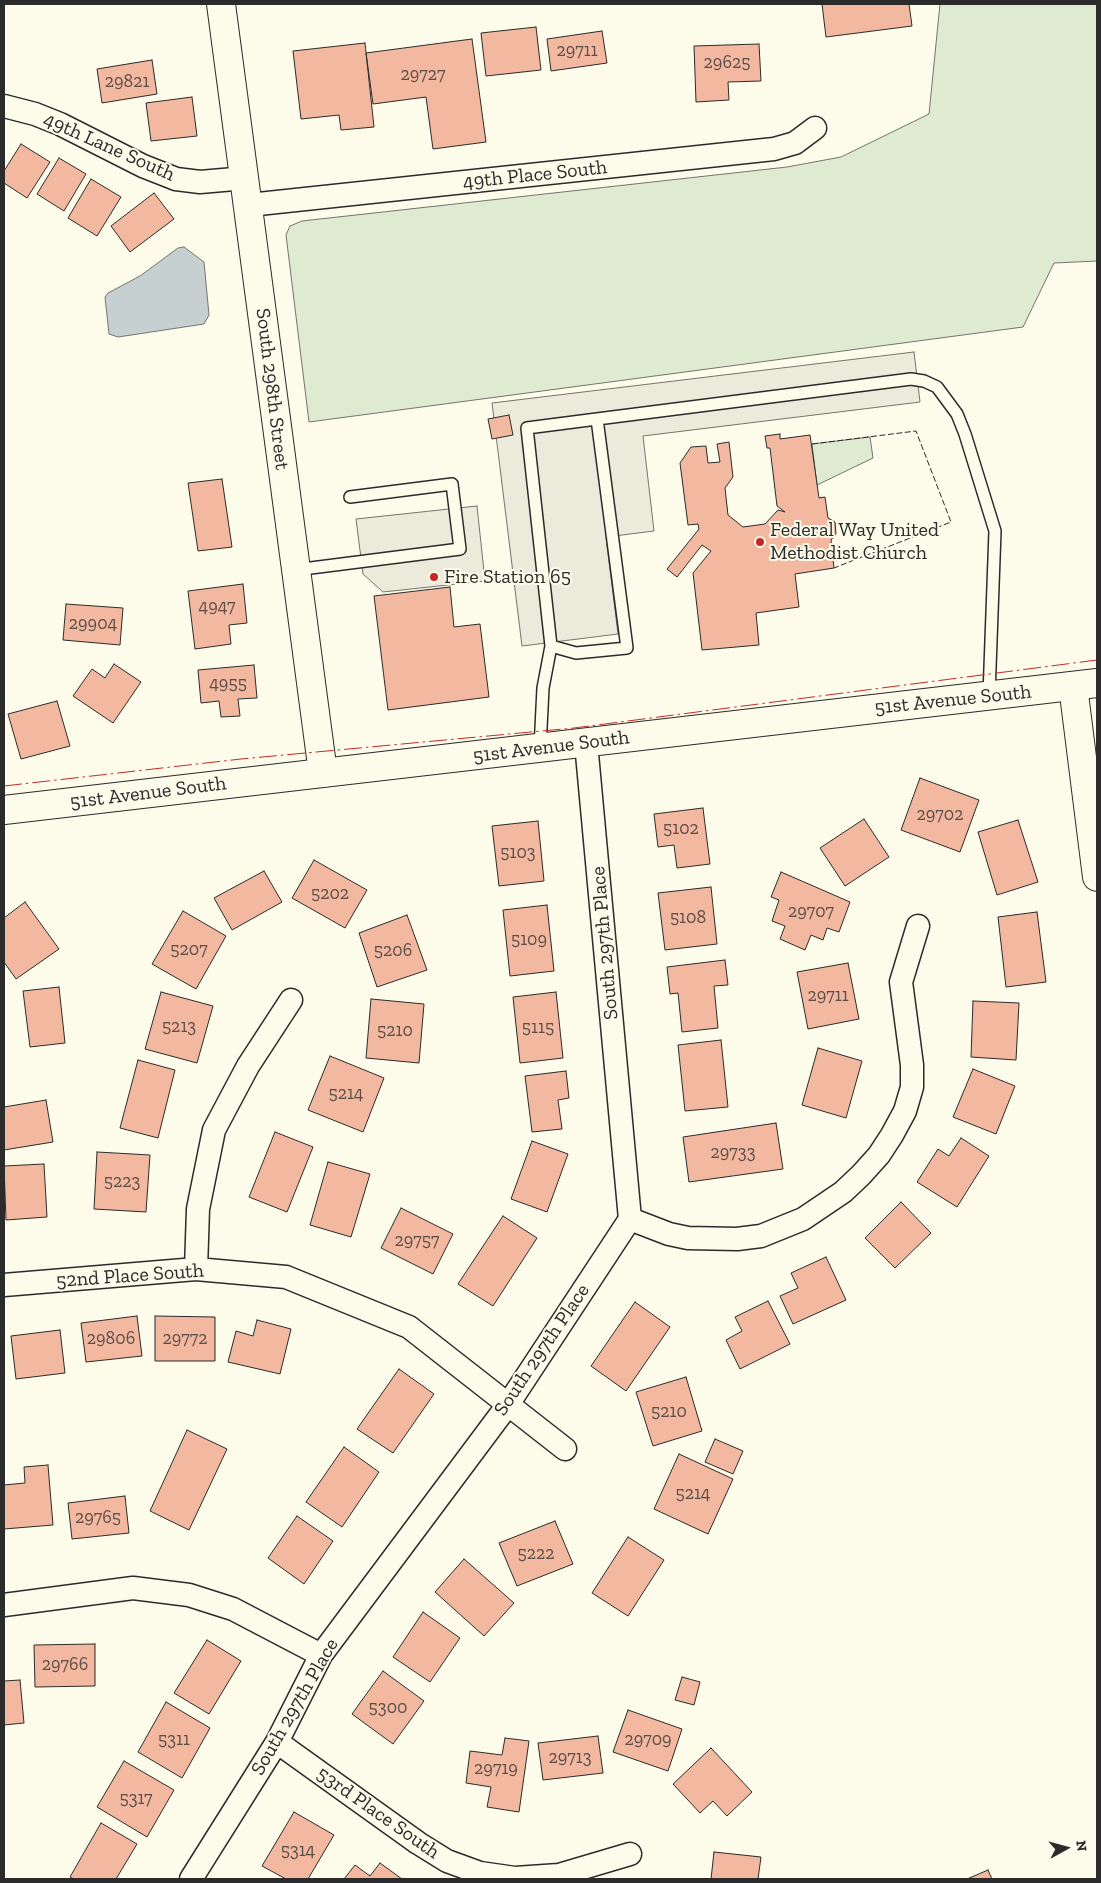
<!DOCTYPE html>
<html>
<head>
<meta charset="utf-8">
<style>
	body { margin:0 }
	#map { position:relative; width:1101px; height:1883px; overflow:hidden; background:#fdfbea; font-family:"Zilla Slab",serif }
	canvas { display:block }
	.frame { position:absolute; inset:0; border:5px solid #2b2b2b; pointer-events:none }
	.north { position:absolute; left:1041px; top:1823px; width:50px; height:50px; -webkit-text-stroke:4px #fdfbea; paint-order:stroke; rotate:83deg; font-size:14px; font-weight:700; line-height:20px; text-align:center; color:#2b2b2b }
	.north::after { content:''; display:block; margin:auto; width:18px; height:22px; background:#2b2b2b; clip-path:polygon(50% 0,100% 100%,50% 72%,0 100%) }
</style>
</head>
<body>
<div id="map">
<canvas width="1101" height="1883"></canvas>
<div class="frame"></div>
<div class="north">N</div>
</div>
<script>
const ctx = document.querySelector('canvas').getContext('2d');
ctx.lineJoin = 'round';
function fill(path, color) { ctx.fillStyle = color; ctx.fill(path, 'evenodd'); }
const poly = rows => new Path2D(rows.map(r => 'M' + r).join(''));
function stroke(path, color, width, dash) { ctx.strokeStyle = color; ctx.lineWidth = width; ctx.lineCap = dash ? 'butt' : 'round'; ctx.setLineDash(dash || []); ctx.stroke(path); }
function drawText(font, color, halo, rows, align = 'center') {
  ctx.font = font + ' "Zilla Slab",serif'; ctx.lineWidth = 4; ctx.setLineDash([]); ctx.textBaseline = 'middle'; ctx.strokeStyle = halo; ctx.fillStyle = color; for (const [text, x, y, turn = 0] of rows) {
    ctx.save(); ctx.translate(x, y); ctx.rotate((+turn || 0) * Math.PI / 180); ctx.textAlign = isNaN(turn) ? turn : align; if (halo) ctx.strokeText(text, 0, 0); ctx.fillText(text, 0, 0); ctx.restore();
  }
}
const green = poly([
	[940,4,1097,4,1097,261,1054,263,1023,327,309,422,286,235,290,226,302,221,787,167,841,157,929,114,940,4],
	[870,437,873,458,817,485,812,444,870,437]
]);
const parking = poly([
	[914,352,920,402,643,436,654,531,606,537,618,634,522,646,492,403,914,352],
	[477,506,485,581,383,592,363,574,356,519,477,506]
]);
const water = poly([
	[184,247,204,262,209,315,204,324,118,337,109,334,105,297,108,293,140,276,178,248,184,247]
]);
const building = poly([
	[822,4,909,4,912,26,826,37,822,4],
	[536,27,541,70,486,76,481,33,536,27],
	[602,31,607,63,551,71,547,39,602,31],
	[472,39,486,142,433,149,426,97,373,104,366,53,472,39],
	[365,43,374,127,341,130,339,115,301,119,293,51,365,43],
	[759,44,761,81,728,82,729,100,696,102,694,46,759,44],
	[152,60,157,94,102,103,97,69,152,60],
	[192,97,197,136,151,141,146,103,192,97],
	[21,144,50,162,27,198,4,183,4,171,21,144],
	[59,158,86,174,64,211,37,194,59,158],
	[91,179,121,197,97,236,68,218,91,179],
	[154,193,174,219,130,252,111,226,154,193],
	[509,415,513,435,492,439,488,419,509,415],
	[780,434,780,439,810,435,819,498,825,497,828,518,835,522,836,534,831,540,834,568,795,574,799,607,756,613,759,645,702,650,693,573,711,551,702,545,677,577,667,569,699,529,698,524,688,525,680,463,691,447,706,446,708,463,720,462,717,444,729,442,733,477,725,488,728,515,743,527,765,524,778,510,785,512,777,506,770,448,767,448,765,436,780,434],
	[222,479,232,547,198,551,188,483,222,479],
	[243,584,247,623,229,625,231,644,195,649,188,591,243,584],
	[450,587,454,627,480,624,489,697,388,710,374,596,450,587],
	[66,604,123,608,120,645,63,640,66,604],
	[114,664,141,682,113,723,73,696,92,669,105,678,114,664],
	[254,665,257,698,238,699,240,716,221,717,219,701,201,703,198,670,254,665],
	[57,701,70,746,21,759,8,714,57,701],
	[920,778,979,800,960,852,901,830,920,778],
	[703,808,710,864,677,868,674,845,658,847,654,814,703,808],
	[864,819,889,857,845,886,820,848,864,819],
	[1018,820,1038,882,997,895,978,832,1018,820],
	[538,821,544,881,499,886,492,826,538,821],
	[314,860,367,890,345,928,292,898,314,860],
	[264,871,282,902,232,930,214,898,264,871],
	[781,872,850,902,839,932,827,928,823,940,811,935,805,950,780,939,785,926,772,921,779,900,771,897,781,872],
	[711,887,717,944,665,950,658,893,711,887],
	[25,902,59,949,16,979,4,962,4,918,25,902],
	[547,905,554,971,510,976,503,910,547,905],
	[183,911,226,936,196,989,152,964,183,911],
	[1037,912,1046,982,1006,987,998,917,1037,912],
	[407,915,427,970,377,987,359,933,407,915],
	[725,960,728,985,714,986,718,1028,682,1032,678,993,670,994,667,967,725,960],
	[848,963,859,1019,808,1029,797,972,848,963],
	[59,987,65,1043,30,1047,23,991,59,987],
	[161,992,213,1006,197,1063,145,1049,161,992],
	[556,992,563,1058,520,1063,513,997,556,992],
	[371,999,424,1004,419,1063,366,1058,371,999],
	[973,1001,1019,1003,1016,1060,971,1057,973,1001],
	[721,1040,728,1107,685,1111,678,1045,721,1040],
	[818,1048,862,1061,846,1118,802,1105,818,1048],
	[330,1056,384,1078,363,1132,308,1110,330,1056],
	[138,1060,175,1070,158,1138,120,1128,138,1060],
	[973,1069,1015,1086,996,1134,953,1117,973,1069],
	[566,1071,569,1098,558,1100,562,1129,532,1132,525,1076,566,1071],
	[46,1100,53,1142,4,1150,4,1107,46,1100],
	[776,1123,783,1169,689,1182,683,1137,776,1123],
	[275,1132,313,1147,287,1212,249,1197,275,1132],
	[961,1138,989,1156,957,1207,917,1182,938,1149,949,1156,961,1138],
	[532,1141,568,1154,547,1212,511,1199,532,1141],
	[97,1152,150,1155,146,1212,94,1209,97,1152],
	[328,1162,370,1174,351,1237,310,1225,328,1162],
	[44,1164,47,1217,6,1220,4,1166,44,1164],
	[901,1202,931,1233,895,1268,865,1238,901,1202],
	[401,1208,453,1234,433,1274,381,1248,401,1208],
	[503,1216,537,1238,493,1306,458,1284,503,1216],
	[826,1257,846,1300,793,1324,780,1296,798,1288,791,1273,826,1257],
	[768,1301,790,1344,740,1369,726,1340,742,1331,735,1317,768,1301],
	[635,1302,670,1327,626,1391,591,1366,635,1302],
	[137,1316,142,1356,86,1362,81,1323,137,1316],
	[155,1316,215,1317,215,1361,155,1361,155,1316],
	[257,1320,291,1329,280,1374,228,1362,236,1331,253,1336,257,1320],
	[60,1330,65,1373,16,1379,11,1336,60,1330],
	[399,1369,434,1394,393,1453,357,1429,399,1369],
	[686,1377,702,1431,653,1446,636,1392,686,1377],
	[187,1430,227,1449,189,1530,150,1511,187,1430],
	[715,1439,743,1451,733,1474,705,1462,715,1439],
	[344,1447,379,1472,342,1527,306,1502,344,1447],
	[679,1454,733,1479,708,1534,654,1509,679,1454],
	[48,1465,53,1525,4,1529,4,1485,25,1483,24,1467,48,1465],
	[125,1496,129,1533,72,1539,68,1503,125,1496],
	[297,1516,333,1541,304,1584,268,1558,297,1516],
	[555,1521,573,1564,517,1586,499,1543,555,1521],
	[628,1537,664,1560,628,1616,592,1593,628,1537],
	[464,1559,514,1603,484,1636,435,1592,464,1559],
	[423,1612,460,1638,430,1682,393,1657,423,1612],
	[207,1640,241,1661,209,1714,174,1693,207,1640],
	[95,1644,95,1686,35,1687,34,1645,95,1644],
	[383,1671,424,1701,393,1744,352,1714,383,1671],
	[682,1677,700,1682,694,1705,675,1700,682,1677],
	[20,1680,24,1723,4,1725,4,1681,20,1680],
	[166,1702,210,1728,182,1778,138,1752,166,1702],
	[628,1710,682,1729,668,1771,613,1752,628,1710],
	[598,1736,603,1773,543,1780,538,1743,598,1736],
	[505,1738,529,1741,519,1812,487,1807,491,1787,466,1783,470,1751,502,1755,505,1738],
	[711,1748,752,1792,727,1816,713,1801,700,1813,673,1784,711,1748],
	[124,1761,174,1790,147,1837,97,1807,124,1761],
	[294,1812,334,1835,308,1879,286,1879,262,1866,294,1812],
	[101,1823,137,1844,116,1879,74,1879,70,1877,101,1823],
	[714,1852,761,1857,758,1879,711,1879,714,1852],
	[380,1863,402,1879,344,1879,355,1865,370,1876,380,1863],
	[988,1870,992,1879,967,1879,988,1870]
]);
const service = poly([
	[597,419,627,648,576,653,551,646,527,428,597,419,911,379,924,381,937,387,957,414,965,434,995,531,989,695],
	[295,570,460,549,452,484,350,497],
	[540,748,543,688,551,646]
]);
const minor = poly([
	[4,106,35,114,60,124,143,166,176,179,200,182,246,178],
	[249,205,774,149,795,143,815,128],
	[630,1219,669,1234,688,1238,737,1239,761,1236,803,1219,843,1192,861,1175,879,1155,892,1135,905,1111,912,1087,912,1065,901,982,918,926],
	[196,1269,198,1209,214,1130,248,1066,291,1000],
	[4,1285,196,1269,286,1277,409,1327,565,1449],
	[4,1605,133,1588,189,1595,233,1609,321,1655],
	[277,1742,418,1843,447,1861,480,1873,515,1878,559,1875,630,1854],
	[191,1879,277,1742,321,1655,507,1406,630,1219,586,743]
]);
const tertiary = poly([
	[221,4,323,773],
	[1073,686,1097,877]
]);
const secondary = poly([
	[4,810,1097,683]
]);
const fence = poly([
	[812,444,916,431,951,522,834,568]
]);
const power = poly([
	[4,786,241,759,574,728,1097,660]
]);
const markers = [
	[760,542,5,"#c62828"],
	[434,577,5,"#c62828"]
];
const numberNames = [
	["29711",577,51],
	["29625",727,63],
	["29727",423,75],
	["29821",127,82],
	["4947",217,607],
	["29904",93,624],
	["4955",228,684],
	["29702",940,815],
	["5102",681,829],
	["5103",518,853],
	["5202",330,894],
	["29707",811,912],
	["5108",688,918],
	["5109",529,940],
	["5207",189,950],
	["5206",393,951],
	["29711",828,996],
	["5213",179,1027],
	["5115",538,1028],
	["5210",395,1031],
	["5214",346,1094],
	["29733",733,1153],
	["5223",122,1182],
	["29757",417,1241],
	["29806",111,1339],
	["29772",185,1339],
	["5210",669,1412],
	["5214",693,1494],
	["29765",98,1518],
	["5222",536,1554],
	["29766",65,1665],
	["5300",388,1708],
	["5311",174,1740],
	["29709",648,1740],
	["29713",570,1758],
	["29719",496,1769],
	["5317",136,1799],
	["5314",298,1851]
];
const streetNames = [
	["49th Lane South",109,147,24],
	["49th Place South",535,175,-6],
	["South 298th Street",272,389,83],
	["51st Avenue South",953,700,-6],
	["51st Avenue South",551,747,-7],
	["51st Avenue South",148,793,-7],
	["South 297th Place",605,943,-95],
	["52nd Place South",130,1276,-4],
	["South 297th Place",542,1350,-56],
	["South 297th Place",295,1707,-60],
	["53rd Place South",378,1813,35]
];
const poiNames = [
	["Federal Way United",770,530],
	["Methodist Church",770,553],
	["Fire Station 65",444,577]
];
fill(green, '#deebd1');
stroke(green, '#74746e', 1);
fill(parking, '#eceadb');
stroke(parking, '#74746e', 1);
fill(water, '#c7d0d0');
stroke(water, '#74746e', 1);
fill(building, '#f2b8a0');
stroke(building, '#2b2b2b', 1);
stroke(service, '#2b2b2b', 14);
stroke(minor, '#2b2b2b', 25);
stroke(tertiary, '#2b2b2b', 30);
stroke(secondary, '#2b2b2b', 30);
stroke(service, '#fdfbea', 11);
stroke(minor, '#fdfbea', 22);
stroke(tertiary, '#fdfbea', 28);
stroke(secondary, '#fdfbea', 28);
stroke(fence, '#2b2b2b', 1, [6, 2.5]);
stroke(power, '#c62828', 1, [18, 4, 2.5, 4]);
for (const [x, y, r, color] of markers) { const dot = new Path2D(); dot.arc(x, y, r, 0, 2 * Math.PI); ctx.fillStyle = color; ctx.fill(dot); stroke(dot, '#fdfbea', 2); }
drawText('18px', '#5d4e48', null, numberNames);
drawText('20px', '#2b2b2b', '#fdfbea', streetNames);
drawText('20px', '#2b2b2b', '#fdfbea', poiNames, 'left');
</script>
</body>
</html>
